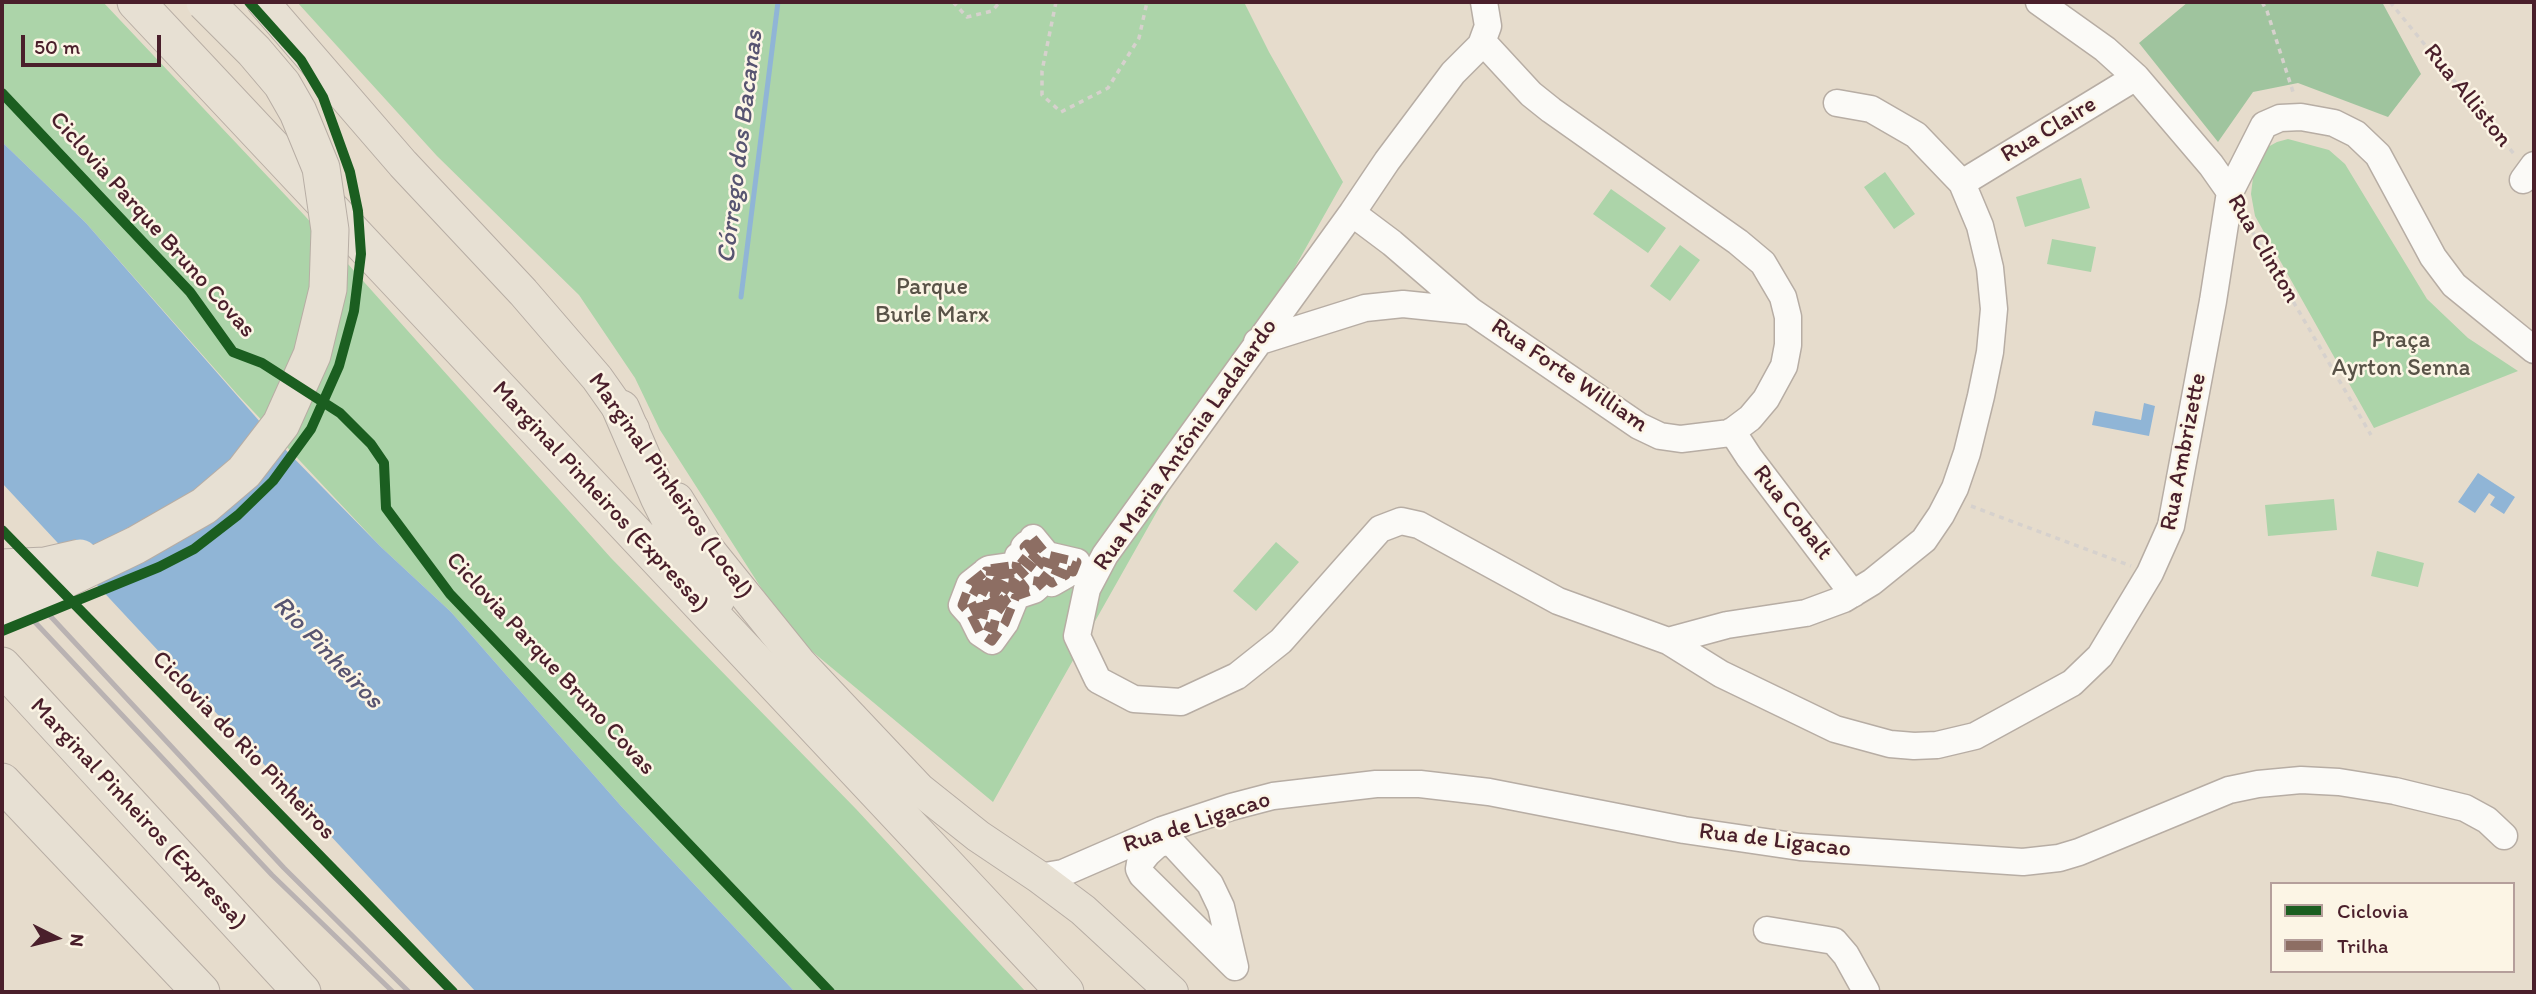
<!DOCTYPE html>
<html>
<head>
<meta charset="utf-8">
<style>
	body { margin:0 }
	#map { position:relative; width:2536px; height:994px; overflow:hidden; background:#e6dccc; font-family:Itim,sans-serif }
	canvas { display:block }
	.frame { position:absolute; inset:0; border:4px solid #4a1f2b; pointer-events:none }
	.legend { position:absolute; left:2270px; top:882px; width:245px; height:91px; box-sizing:border-box; background:#fcf5e5; border:2px solid #b59f9b; margin:0; padding:9px 12px; list-style:none; font-size:21px; color:#4a1f2b }
	.legend li { display:flex; align-items:center; gap:14px; height:35px }
	.legend b { width:35px; border:2px solid #b59f9b }
	.north { position:absolute; left:21px; top:903px; width:70px; height:70px; -webkit-text-stroke:5px #fcf5e5; paint-order:stroke; rotate:96deg; font-size:19px; font-weight:700; line-height:28px; text-align:center; color:#4a1f2b }
	.north::after { content:''; display:block; margin:auto; width:24px; height:32px; background:#4a1f2b; clip-path:polygon(50% 0,100% 100%,50% 72%,0 100%) }
	.scale { position:absolute; left:21px; top:35px; width:140px; height:32px; box-sizing:border-box; border:4px solid #4a1f2b; border-top:0; padding-left:9px; font-size:21px; line-height:24px; white-space:nowrap; color:#4a1f2b; -webkit-text-stroke:5px #fcf5e5; paint-order:stroke }
</style>
</head>
<body>
<div id="map">
<canvas width="2536" height="994"></canvas>
<div class="frame"></div>
<ul class="legend">
<li><b style="height:9px;background:#1b5e20"></b>Ciclovia</li>
<li><b style="height:9px;background:#8d6e63"></b>Trilha</li>
</ul>
<div class="north">N</div>
<div class="scale">50 m</div>
</div>
<script>
const ctx = document.querySelector('canvas').getContext('2d');
ctx.lineJoin = 'round';
function fill(path, color) { ctx.fillStyle = color; ctx.fill(path, 'evenodd'); }
const poly = rows => new Path2D(rows.map(r => 'M' + r).join(''));
function stroke(path, color, width, dash) { ctx.strokeStyle = color; ctx.lineWidth = width; ctx.lineCap = dash ? 'butt' : 'round'; ctx.setLineDash(dash || []); ctx.stroke(path); }
function drawText(font, color, halo, rows, align = 'center') {
  ctx.font = font + ' Itim,sans-serif'; ctx.lineWidth = 5; ctx.setLineDash([]); ctx.textBaseline = 'middle'; ctx.strokeStyle = halo; ctx.fillStyle = color; for (const [text, x, y, turn = 0] of rows) {
    ctx.save(); ctx.translate(x, y); ctx.rotate((+turn || 0) * Math.PI / 180); ctx.textAlign = isNaN(turn) ? turn : align; if (halo) ctx.strokeText(text, 0, 0); ctx.fillText(text, 0, 0); ctx.restore();
  }
}
const green = poly([
	[2,2,103,2,305,216,611,558,856,809,1026,992,795,992,621,806,451,612,381,547,237,394,86,223,2,142],
	[297,2,1244,2,1269,52,1343,182,993,802,790,633,660,430,635,378,579,295,437,156],
	[2288,139,2329,150,2345,164,2427,299,2468,338,2518,371,2374,428,2255,216,2251,194,2254,169,2266,148,2277,142],
	[1885,172,1915,214,1894,229,1864,187],
	[2081,178,2090,208,2025,227,2016,197],
	[1611,189,1666,228,1648,253,1593,214],
	[2052,239,2096,247,2091,272,2047,264],
	[1680,245,1700,260,1670,301,1650,286],
	[2334,499,2337,530,2268,536,2265,505],
	[1276,542,1299,562,1256,611,1233,591],
	[2377,551,2424,563,2418,587,2371,576]
]);
const forest = poly([
	[2188,2,2382,2,2421,74,2388,117,2298,83,2253,92,2218,142,2139,43]
]);
const water = poly([
	[2,142,86,223,275,439,381,547,451,612,621,806,795,992,476,992,2,483],
	[2144,403,2155,406,2149,436,2092,425,2095,411,2141,420],
	[2478,473,2515,497,2504,514,2490,505,2495,497,2489,493,2475,513,2458,502]
]);
const stream = poly([
	[741,297,778,2]
]);
const path = poly([
	[953,2,967,17,992,11,1000,2],
	[1056,2,1042,71,1042,95,1061,112,1108,88,1139,38,1147,2],
	[2262,2,2267,11,2294,95],
	[2390,2,2514,154],
	[2248,224,2371,435],
	[1971,506,2131,566]
]);
const minor = poly([
	[1484,2,1488,26,1481,45,1453,73,1387,161,1352,213,1105,555,1087,589,1077,636,1098,680,1134,699,1181,702,1237,676,1281,641,1380,529,1401,521,1419,525,1558,601,1668,641,1721,674,1835,729,1890,744,1914,746,1937,745,1975,736,2072,683,2100,656,2150,573,2171,526,2213,301,2230,192,2264,125,2280,118,2301,117,2334,123,2356,134,2378,155,2433,257,2454,285,2534,350],
	[2039,2,2105,49,2136,77,2211,165,2230,192],
	[2523,180,2534,165],
	[1962,183,2136,77],
	[1352,213,1392,243,1471,311,1639,426,1660,436,1681,439,1730,433,1750,418,1766,399,1784,366,1788,345,1788,317,1783,297,1763,263,1738,242,1551,110,1531,94,1483,42],
	[1257,342,1365,308,1403,304,1471,311],
	[1732,431,1749,457,1853,594],
	[1001,584,994,595,996,582,1007,587,1003,593,987,606,988,593,996,582,998,578,1010,580,1016,584,1010,594,992,606,990,616,982,614,978,602,992,576,1014,573,1025,588,1007,599,997,613,993,629,982,624,970,600,986,571,1000,572,1010,566,989,569,970,584,962,605,971,615,980,633,992,641,1005,623,1016,596,1034,590,1043,582,1029,580,1016,566,1018,556,1052,583,1066,575,1043,565,1024,547,1027,544,1039,560,1073,572,1077,562,1047,555,1033,538],
	[1668,641,1727,625,1806,613,1844,599,1872,582,1924,540,1941,515,1955,488,1967,453,1981,396,1990,352,1994,309,1990,268,1980,226,1962,183,1916,135,1871,109,1837,103],
	[1167,842,1173,844,1210,884,1221,907,1235,967,1142,875,1139,869,1140,863,1148,853,1158,844,1167,842],
	[1039,877,1063,873,1162,830,1231,807,1273,796,1376,784,1420,784,1489,792,1684,830,1800,847,2023,862,2059,858,2079,852,2229,790,2258,784,2301,780,2339,782,2395,791,2465,808,2487,820,2504,836],
	[1767,930,1834,941,1846,955,1866,991]
]);
const major = poly([
	[263,2,403,164,523,292,597,378,633,429],
	[677,499,708,549,800,663,919,789,978,836,1039,877,1083,910,1172,992]
]);
const highway = poly([
	[136,2,1065,992],
	[621,409,659,497,676,531,716,599],
	[2,666,302,992],
	[2,782,201,992]
]);
const rail = poly([
	[2,564,284,868,409,992],
	[2,587,272,875,393,992]
]);
const highwayBridge = poly([
	[2,568,45,566,80,558],
	[2,607,47,588,136,545,204,506,244,472,281,424,312,355,328,289,330,230,321,168,298,112,282,84,254,51,205,2]
]);
const quiet = poly([
	[1001,584,994,595,996,582,1007,587,1003,593,987,606,988,593,996,582,998,578,1010,580,1016,584,1010,594,992,606,990,616,982,614,978,602,992,576,1014,573,1025,588,1007,599,997,613,993,629,982,624,970,600,986,571,1000,572,1010,566,989,569,970,584,962,605,971,615,980,633,992,641,1005,623,1016,596,1034,590,1043,582,1029,580,1016,566,1018,556,1052,583,1066,575,1043,565,1024,547,1027,544,1039,560,1073,572,1077,562,1047,555,1033,538]
]);
const cycleway = poly([
	[2,93,190,292,233,352,262,363,340,413,371,444,384,463,386,508,450,594,830,992],
	[2,530,453,992],
	[2,631,159,567,194,549,238,515,273,481,311,429,339,366,354,311,361,254,358,211,350,172,323,97,301,60,249,2]
]);
const streetNames = [
	["Rua Alliston",2467,96,51],
	["Rua Claire",2049,130,-31],
	["Ciclovia Parque Bruno Covas",152,225,48],
	["Rua Clinton",2263,249,60],
	["Rua Forte William",1569,376,34],
	["Rua Maria Antônia Ladalardo",1186,445,-55],
	["Rua Ambrizette",2184,452,-79],
	["Marginal Pinheiros (Local)",670,486,55],
	["Marginal Pinheiros (Expressa)",600,497,47],
	["Rua Cobalt",1792,513,52],
	["Ciclovia Parque Bruno Covas",550,664,47],
	["Ciclovia do Rio Pinheiros",243,746,46],
	["Marginal Pinheiros (Expressa)",138,814,47],
	["Rua de Ligacao",1197,823,-18],
	["Rua de Ligacao",1775,841,7]
];
const parkNames = [
	["Parque",932,288],
	["Burle Marx",932,316],
	["Praça",2401,341],
	["Ayrton Senna",2401,369]
];
const waterNames = [
	["Córrego dos Bacanas",741,147,-83],
	["Rio Pinheiros",327,653,46]
];
fill(green, '#acd4a9');
fill(forest, '#9fc49e');
fill(water, '#90b5d6');
stroke(stream, '#90b5d6', 5);
stroke(minor, '#b7ada4', 29);
stroke(major, '#b7ada4', 34);
stroke(highway, '#b7ada4', 39);
stroke(path, '#d6d1cd', 3.5, [5, 5]);
stroke(minor, '#fbfaf7', 26);
stroke(major, '#e7e0d3', 32);
stroke(highway, '#e7e0d3', 37);
stroke(rail, '#b9b2b2', 5);
stroke(highwayBridge, '#b7ada4', 39, []);
stroke(highwayBridge, '#e7e0d3', 37);
stroke(quiet, '#8d6e63', 9, [18, 9]);
stroke(cycleway, '#1b5e20', 10);
drawText('24px', '#4a1f2b', '#fcf5e5', streetNames);
drawText('24px', '#595348', '#fcf5e5', parkNames);
drawText('italic 26px', '#575471', '#fcf5e5', waterNames);
</script>
</body>
</html>
